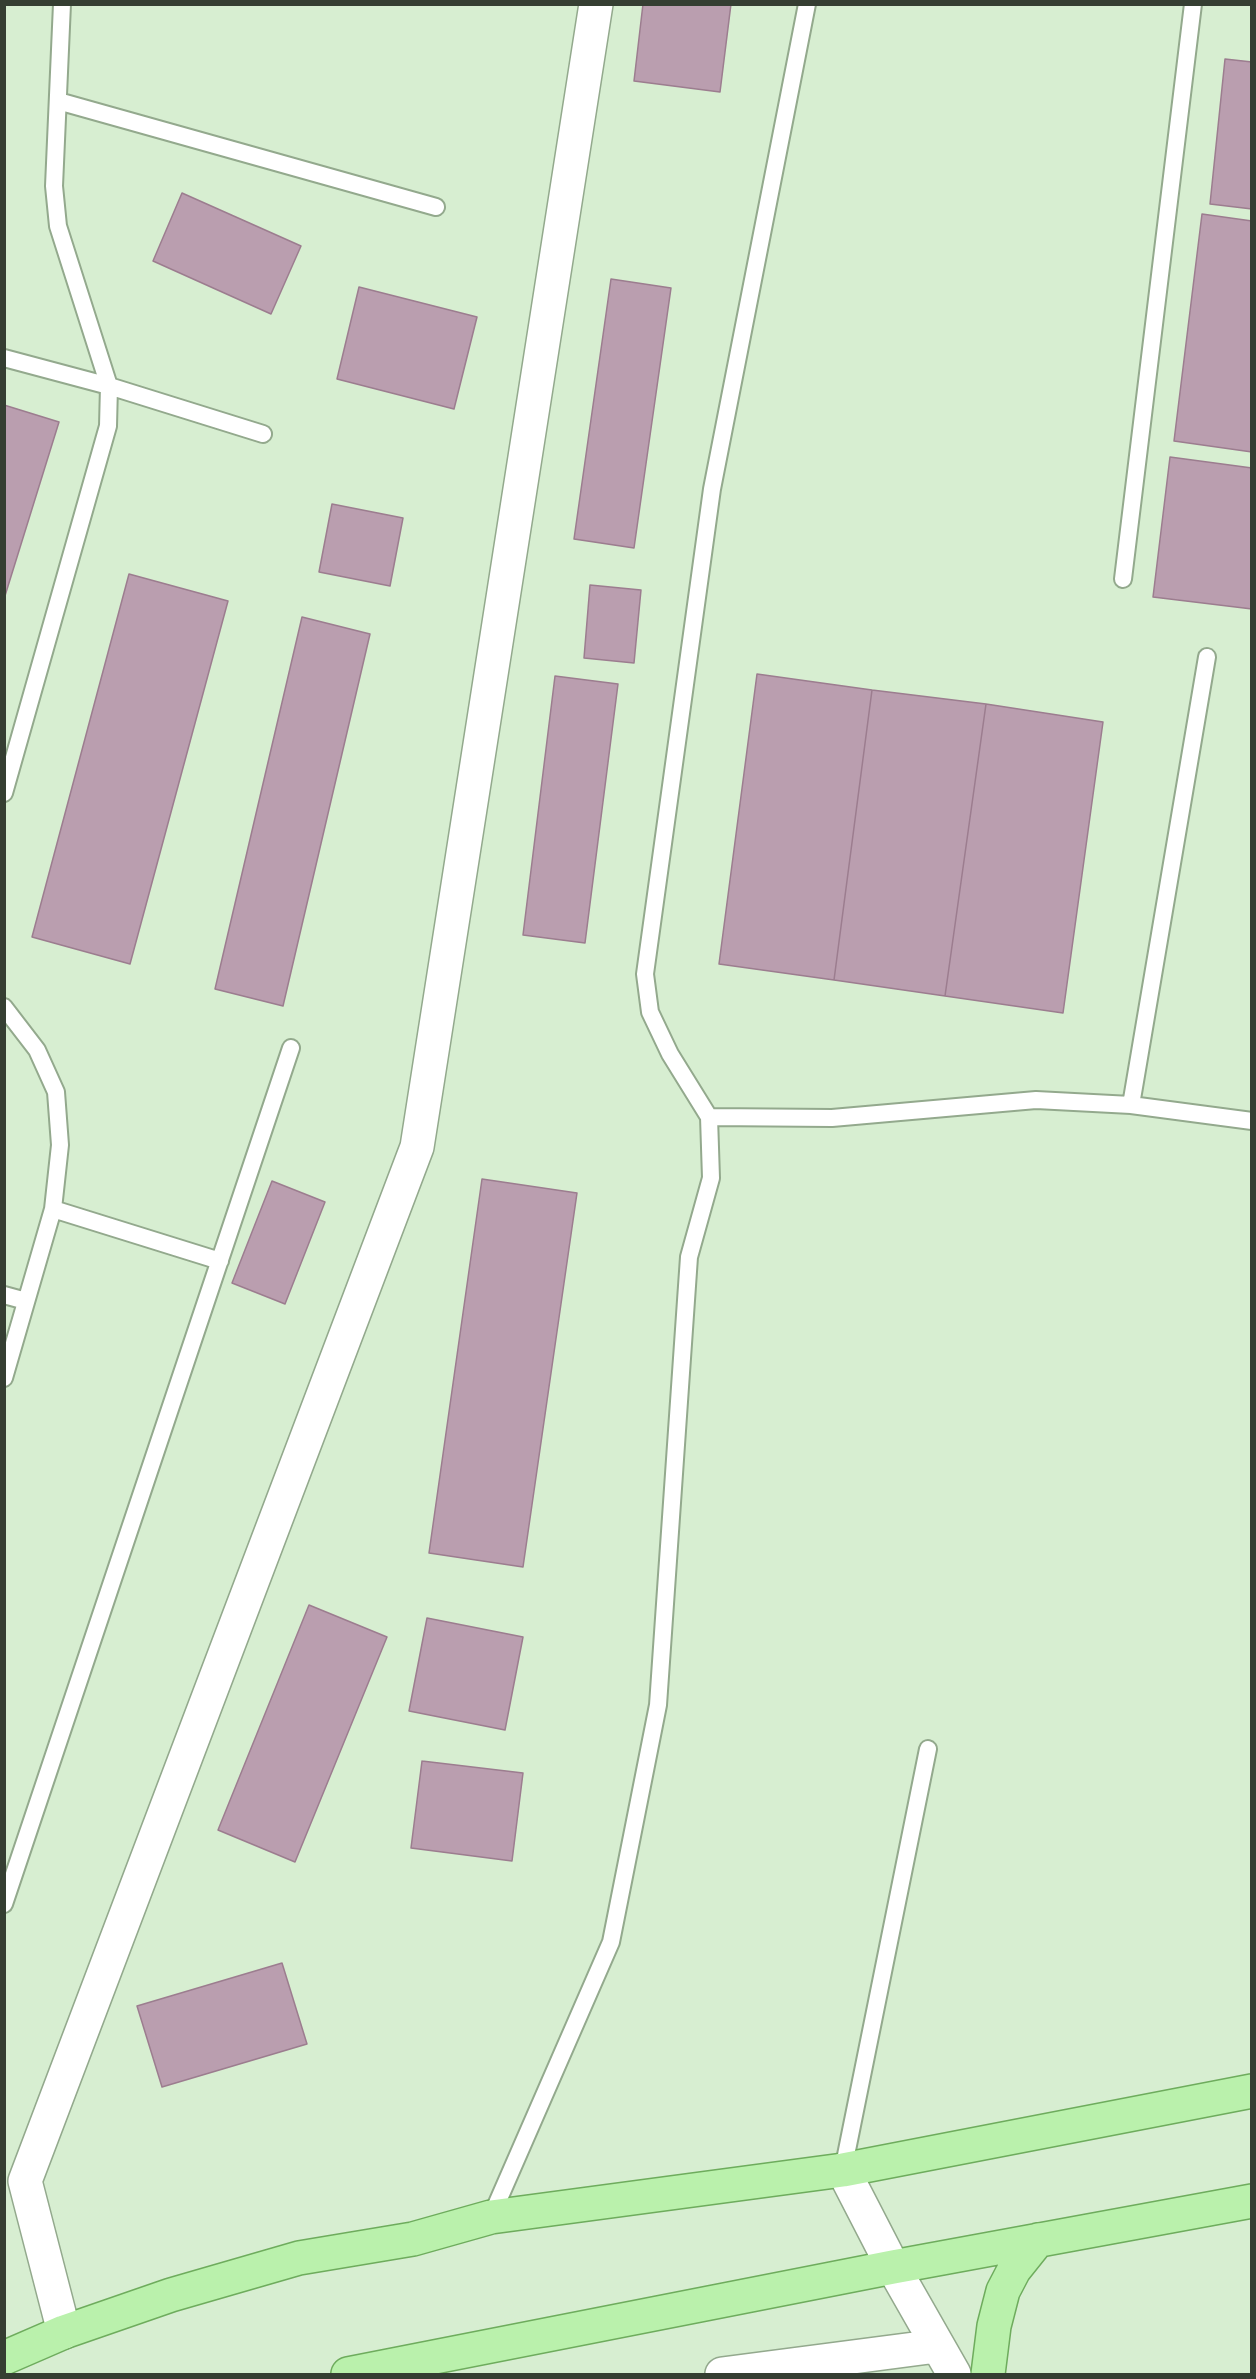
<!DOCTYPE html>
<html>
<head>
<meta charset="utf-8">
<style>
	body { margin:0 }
	#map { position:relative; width:1256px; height:2379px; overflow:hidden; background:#d7eed1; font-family:Raleway,sans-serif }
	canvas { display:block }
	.frame { position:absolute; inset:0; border:6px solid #353e32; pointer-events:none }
</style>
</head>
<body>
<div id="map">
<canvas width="1256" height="2379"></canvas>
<div class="frame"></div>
</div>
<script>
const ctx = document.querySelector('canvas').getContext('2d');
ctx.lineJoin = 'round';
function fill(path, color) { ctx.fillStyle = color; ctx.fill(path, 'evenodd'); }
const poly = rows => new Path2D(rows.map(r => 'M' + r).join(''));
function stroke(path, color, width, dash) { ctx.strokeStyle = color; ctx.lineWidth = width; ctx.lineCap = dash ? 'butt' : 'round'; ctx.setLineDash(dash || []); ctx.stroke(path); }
const building = poly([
	[643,4,731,4,720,92,634,81,643,4],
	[1225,59,1252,62,1252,209,1210,204,1225,59],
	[182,193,301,246,271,314,153,261,182,193],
	[1202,214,1252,221,1252,452,1174,441,1202,214],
	[611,279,671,288,634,548,574,539,611,279],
	[359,287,477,317,454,409,337,379,359,287],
	[4,405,59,422,4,599,4,405],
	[1170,457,1252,468,1252,609,1153,597,1170,457],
	[332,504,403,518,390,586,319,572,332,504],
	[129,574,228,601,130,964,32,937,129,574],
	[590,585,641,590,634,663,584,658,590,585],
	[302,617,370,634,283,1006,215,989,302,617],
	[757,674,872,690,834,980,719,964,757,674],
	[555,676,618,684,585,943,523,935,555,676],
	[872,690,986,704,945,996,834,980,872,690],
	[986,704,1103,722,1063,1013,945,996,986,704],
	[482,1179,577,1193,523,1567,429,1553,482,1179],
	[272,1181,325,1202,285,1304,232,1283,272,1181],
	[309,1605,387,1637,295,1862,218,1830,309,1605],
	[427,1618,523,1637,505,1730,409,1711,427,1618],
	[422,1761,523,1773,512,1861,411,1848,422,1761],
	[282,1963,307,2044,162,2087,137,2006,282,1963]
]);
const service = poly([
	[58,101,436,207],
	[4,358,109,386,263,434],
	[1123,579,1193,4],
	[4,793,108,426,109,386,58,226,54,186,62,4],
	[4,1007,37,1050,56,1092,60,1145,53,1209,4,1378],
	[1131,1105,1207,657],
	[709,1117,670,1054,650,1012,645,974,712,489,807,4],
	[53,1209,220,1261],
	[4,1295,26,1301],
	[4,1904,291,1048],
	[843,2170,928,1749],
	[491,2217,611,1942,658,1705,689,1257,711,1178,709,1117,832,1118,1036,1100,1131,1105,1252,1121]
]);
const minor = poly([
	[843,2170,893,2267,954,2374],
	[64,2332,25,2181,417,1147,596,4],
	[722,2374,937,2346]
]);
const primary = poly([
	[4,2358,64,2332,171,2295,299,2258,413,2239,491,2217,843,2170,1252,2091],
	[348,2374,893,2267,1252,2201],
	[988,2374,994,2326,1003,2291,1014,2270,1038,2240]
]);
fill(building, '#ba9eaf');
stroke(building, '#9c7d8f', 1.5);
stroke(service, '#93a98d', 20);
stroke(minor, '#93a98d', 36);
stroke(primary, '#6eac5d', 36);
stroke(service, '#fff', 16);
stroke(minor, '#fff', 33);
stroke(primary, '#baf1ac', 33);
</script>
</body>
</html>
